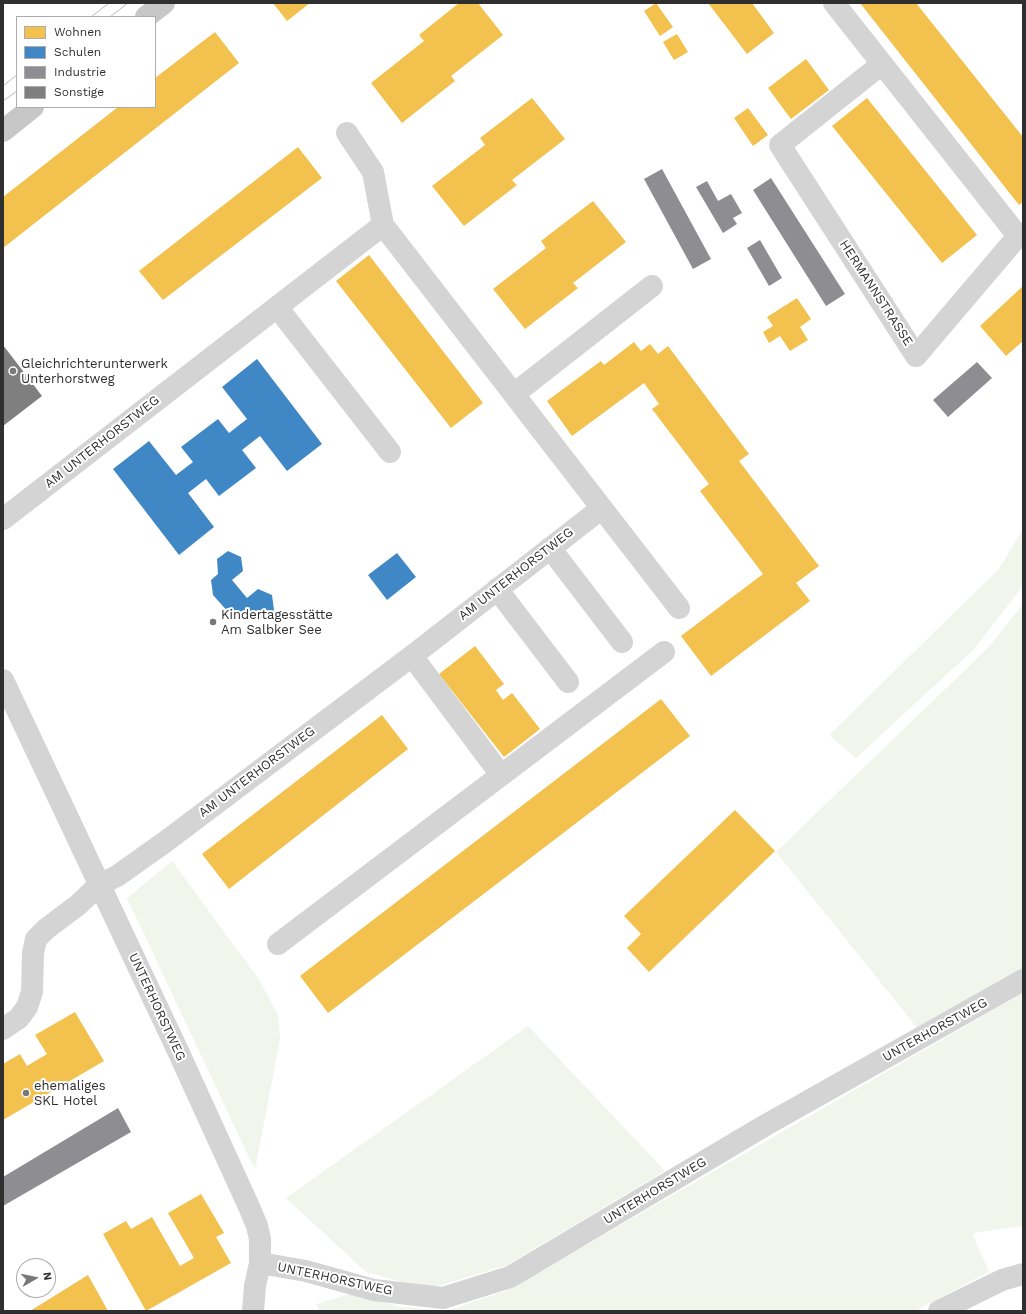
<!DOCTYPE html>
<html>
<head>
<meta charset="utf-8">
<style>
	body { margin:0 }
	#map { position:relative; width:1026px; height:1314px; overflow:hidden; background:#fff; font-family:"Work Sans",sans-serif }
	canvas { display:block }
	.frame { position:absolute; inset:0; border:4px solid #2f2f2f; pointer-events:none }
	.legend { position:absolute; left:16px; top:16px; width:140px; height:92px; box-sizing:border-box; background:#fff; border:1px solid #acacac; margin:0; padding:5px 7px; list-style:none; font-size:12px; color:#2f2f2f }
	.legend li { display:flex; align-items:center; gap:8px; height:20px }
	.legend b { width:20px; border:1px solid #acacac }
	.north { position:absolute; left:16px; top:1258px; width:40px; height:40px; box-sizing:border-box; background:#fff; border:1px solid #acacac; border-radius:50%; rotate:81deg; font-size:11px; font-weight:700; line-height:16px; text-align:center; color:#2f2f2f }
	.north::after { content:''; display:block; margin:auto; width:14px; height:18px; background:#787878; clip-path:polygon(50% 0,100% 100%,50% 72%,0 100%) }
</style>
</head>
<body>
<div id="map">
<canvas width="1026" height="1314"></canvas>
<div class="frame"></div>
<ul class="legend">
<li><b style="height:11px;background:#f2c14e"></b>Wohnen</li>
<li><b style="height:11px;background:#3f88c5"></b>Schulen</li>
<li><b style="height:11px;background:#8d8d92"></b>Industrie</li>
<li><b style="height:11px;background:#7f7f7f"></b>Sonstige</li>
</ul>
<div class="north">N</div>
</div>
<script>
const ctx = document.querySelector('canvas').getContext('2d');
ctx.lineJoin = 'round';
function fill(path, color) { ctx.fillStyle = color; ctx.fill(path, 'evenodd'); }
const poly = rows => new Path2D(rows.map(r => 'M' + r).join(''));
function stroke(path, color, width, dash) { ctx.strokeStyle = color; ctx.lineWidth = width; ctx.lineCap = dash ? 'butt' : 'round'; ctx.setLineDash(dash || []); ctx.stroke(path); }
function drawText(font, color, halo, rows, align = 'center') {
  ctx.font = font + ' "Work Sans",sans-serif'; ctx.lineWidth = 4; ctx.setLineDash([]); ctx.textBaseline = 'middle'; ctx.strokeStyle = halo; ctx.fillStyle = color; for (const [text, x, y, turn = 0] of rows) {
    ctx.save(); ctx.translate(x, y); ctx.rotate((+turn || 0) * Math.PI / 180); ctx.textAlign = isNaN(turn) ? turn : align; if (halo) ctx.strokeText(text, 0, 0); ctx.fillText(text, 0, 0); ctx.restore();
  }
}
const green = poly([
	[1023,529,1023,586,973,650,856,758,829,735,999,569],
	[1023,604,1023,968,918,1029,776,852,988,648],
	[172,861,258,978,278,1015,280,1039,255,1170,127,898],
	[1023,993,1023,1226,972,1233,989,1272,915,1311,319,1311,316,1304,350,1294,401,1307,447,1311,508,1290],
	[528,1026,665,1171,507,1265,428,1289,366,1272,286,1198]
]);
const homes = poly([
	[273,3,310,3,287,21],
	[459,3,478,3,503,35,451,76,455,81,402,123,371,83,424,41,419,35],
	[656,3,673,27,660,36,644,11],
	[708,3,752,3,774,33,747,54],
	[860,3,916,3,1023,137,1023,202,1019,205],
	[215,32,239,63,3,248,3,197,118,107,155,107,155,78],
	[677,34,688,52,674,60,663,42],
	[806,59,829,90,791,119,768,88],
	[532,98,565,139,512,180,517,185,464,226,432,186,485,145,480,138],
	[867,98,977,235,942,263,832,126],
	[748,108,768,135,753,146,734,118],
	[298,147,322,178,163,300,139,271],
	[593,201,626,242,573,283,578,288,525,329,493,289,546,248,541,241],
	[369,255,483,403,451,428,336,281],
	[1023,286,1023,341,1006,356,980,326],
	[797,298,811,319,800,327,808,340,790,351,780,336,769,343,763,332,773,326,767,317],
	[634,342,641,351,650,344,658,354,668,346,749,454,739,461,819,566,796,583,810,601,711,676,681,636,763,574,700,491,709,484,652,409,659,404,644,383,572,436,547,401,601,361,604,365],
	[475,646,504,684,496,690,503,700,512,693,540,729,504,757,439,674],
	[661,699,690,736,328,1013,300,976],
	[382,715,408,749,229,889,202,854],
	[735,810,775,851,649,972,627,948,641,934,624,916],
	[75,1012,104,1061,3,1120,3,1064,20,1054,27,1066,47,1054,35,1035],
	[201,1194,224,1233,216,1237,231,1263,146,1311,103,1234,126,1221,131,1229,152,1217,180,1266,194,1258,168,1213],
	[88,1275,108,1311,30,1311]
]);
const schools = poly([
	[257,359,322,444,287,471,260,436,242,450,256,468,219,496,206,479,188,493,214,527,179,555,113,469,149,441,176,475,193,462,181,447,218,419,229,433,247,419,222,387],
	[228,551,241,557,243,571,232,580,247,598,258,589,272,595,274,610,262,618,248,613,242,618,229,613,213,595,211,580,218,574,217,559],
	[397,553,416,577,387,600,368,575]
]);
const industry = poly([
	[662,169,711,259,693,269,644,179],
	[771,178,845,294,826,306,753,190],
	[707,181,718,201,731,194,742,213,733,218,737,224,723,233,696,187],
	[760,240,782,278,769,286,747,248],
	[977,362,992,378,948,417,933,400],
	[118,1108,131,1132,3,1206,3,1177]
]);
const building = poly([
	[3,345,42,396,3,426]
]);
const minor = poly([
	[834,3,1018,236,916,356,780,145,882,64],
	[347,133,373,172,383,225,679,608],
	[277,307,390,452],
	[514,394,652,286],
	[3,519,383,225],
	[550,548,622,642],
	[497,589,568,682],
	[412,656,501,775],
	[3,680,178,1051,250,1209,257,1226,260,1239,260,1263,255,1286,253,1311],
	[278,944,664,652],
	[3,1029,19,1018,27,1007,32,992,33,953,36,939,46,929,78,905,99,885,117,876,165,842,412,656,602,508],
	[260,1263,306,1271,374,1290,443,1298,510,1277,764,1126,1023,980],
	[939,1311,1002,1280,1023,1274]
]);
const major = poly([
	[146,17,164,3],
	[3,131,33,107]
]);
const tram = poly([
	[91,17,109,3],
	[110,17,128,3],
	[3,86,17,75],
	[3,101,17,91]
]);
const markers = [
	[13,371,4,"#787878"],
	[213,622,4,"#787878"],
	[26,1093,4,"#787878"]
];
const streetNames = [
	["HERMANNSTRASSE",876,293,57],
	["AM UNTERHORSTWEG",102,442,-38],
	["AM UNTERHORSTWEG",516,574,-38],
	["AM UNTERHORSTWEG",257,772,-37],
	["UNTERHORSTWEG",157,1007,65],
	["UNTERHORSTWEG",935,1030,-29],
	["UNTERHORSTWEG",655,1191,-31],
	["UNTERHORSTWEG",335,1279,12]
];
const poiNames = [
	["Gleichrichterunterwerk",21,364],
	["Unterhorstweg",21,379],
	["Kindertagesstätte",221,615],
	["Am Salbker See",221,630],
	["ehemaliges",34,1086],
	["SKL Hotel",34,1101]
];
fill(green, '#f1f5ec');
fill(homes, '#f2c14e');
fill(schools, '#3f88c5');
fill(industry, '#8d8d92');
fill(building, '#7f7f7f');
stroke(minor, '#d4d4d4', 22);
stroke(major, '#c7c7c7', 22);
stroke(tram, '#bbb', 1);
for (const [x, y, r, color] of markers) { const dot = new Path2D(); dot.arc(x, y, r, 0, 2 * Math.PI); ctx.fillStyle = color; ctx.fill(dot); stroke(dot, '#fff', 1.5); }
drawText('13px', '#2f2f2f', '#fff', streetNames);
drawText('13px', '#2f2f2f', '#fff', poiNames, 'left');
</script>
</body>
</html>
